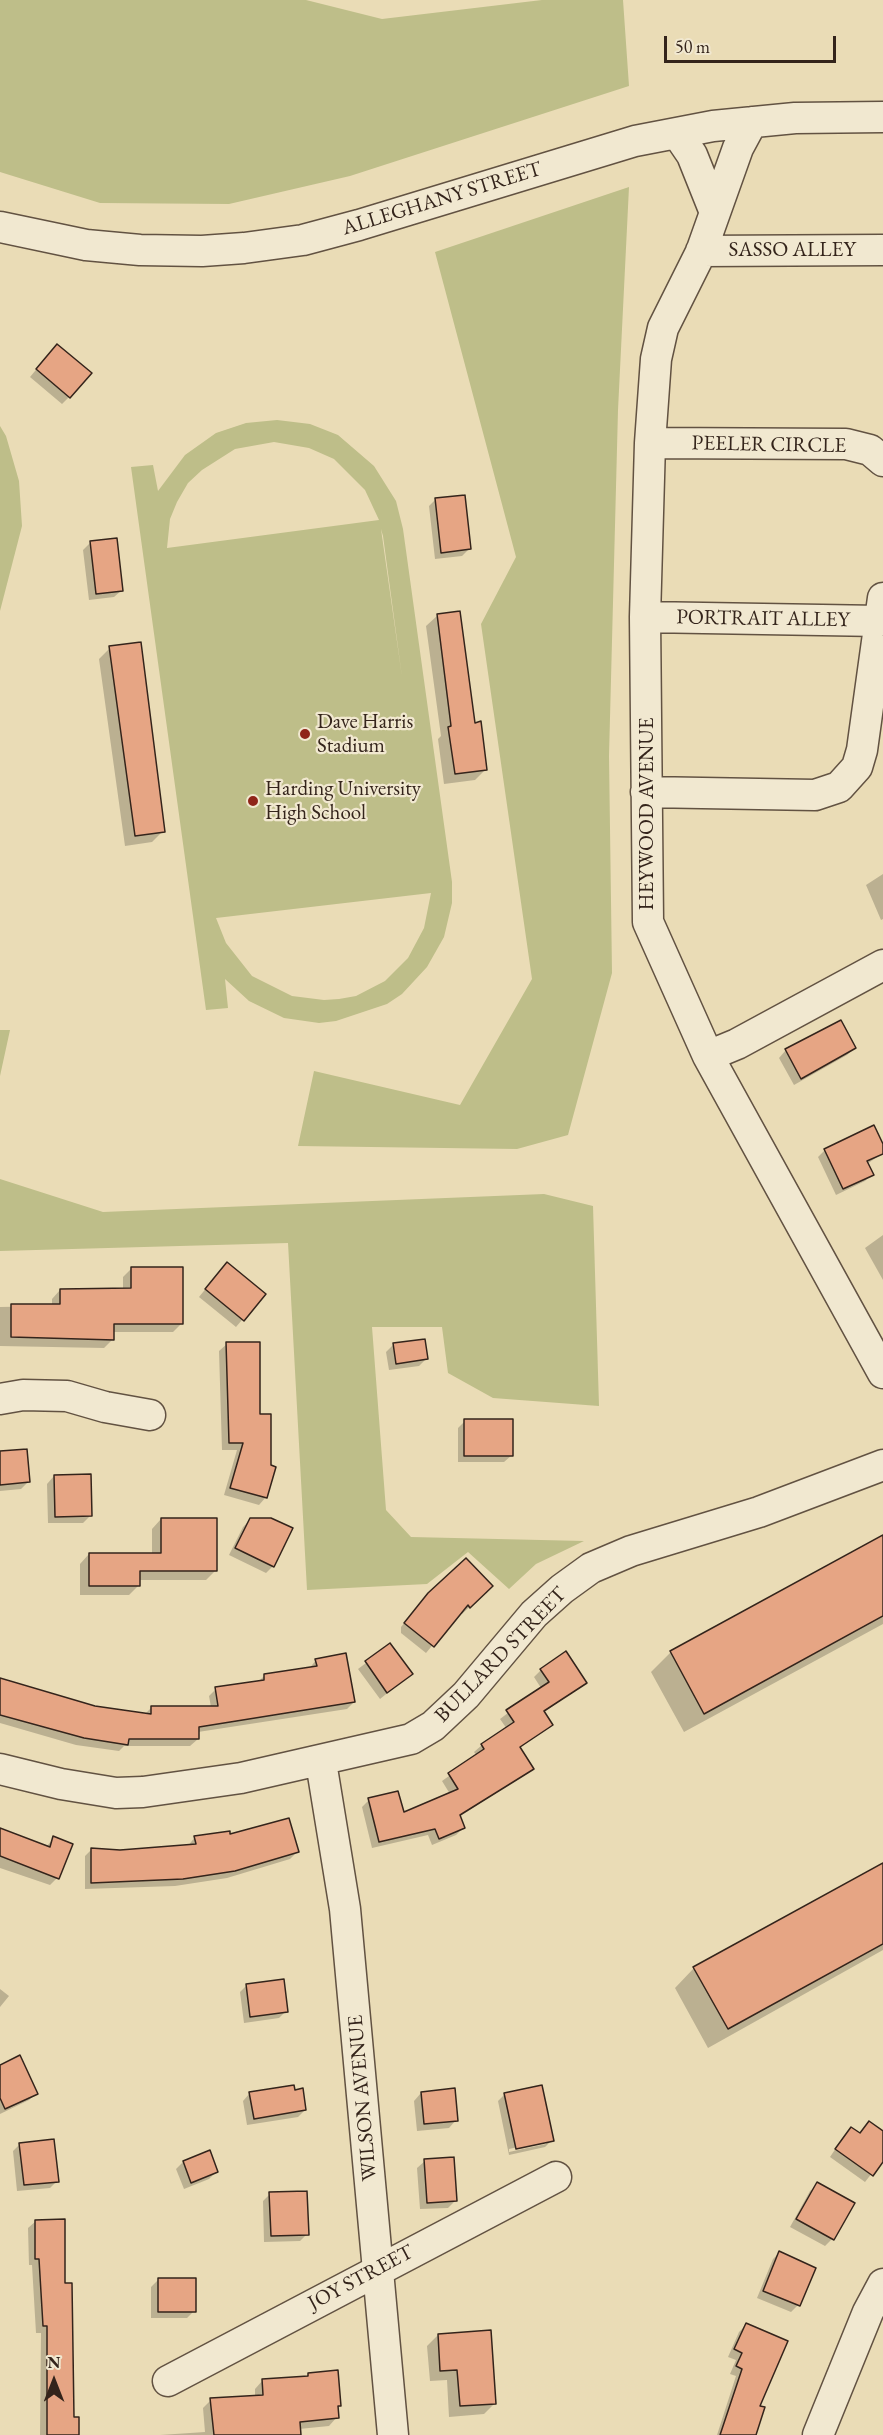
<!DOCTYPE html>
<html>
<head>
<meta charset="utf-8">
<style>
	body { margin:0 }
	#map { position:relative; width:883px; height:2435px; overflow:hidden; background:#eadcb6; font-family:"EB Garamond",serif }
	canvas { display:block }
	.north { position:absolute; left:24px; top:2351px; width:60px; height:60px; -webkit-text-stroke:4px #f1e8d0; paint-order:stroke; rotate:0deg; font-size:16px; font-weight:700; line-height:24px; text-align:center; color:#34241b }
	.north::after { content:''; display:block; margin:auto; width:21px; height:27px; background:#34241b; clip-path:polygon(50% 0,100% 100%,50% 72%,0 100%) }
	.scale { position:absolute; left:664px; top:36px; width:172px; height:27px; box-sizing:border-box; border:3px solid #34241b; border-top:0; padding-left:8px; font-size:18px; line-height:21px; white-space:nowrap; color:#34241b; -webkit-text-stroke:4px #f1e8d0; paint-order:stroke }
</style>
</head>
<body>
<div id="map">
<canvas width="883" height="2435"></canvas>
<div class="north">N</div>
<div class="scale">50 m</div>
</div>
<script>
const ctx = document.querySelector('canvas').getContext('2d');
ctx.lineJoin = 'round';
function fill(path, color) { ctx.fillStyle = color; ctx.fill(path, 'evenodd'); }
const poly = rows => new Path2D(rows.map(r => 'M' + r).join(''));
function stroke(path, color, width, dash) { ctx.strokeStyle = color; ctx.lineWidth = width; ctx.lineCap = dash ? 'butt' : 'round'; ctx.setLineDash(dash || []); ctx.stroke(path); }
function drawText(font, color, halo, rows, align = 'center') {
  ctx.font = font + ' "EB Garamond",serif'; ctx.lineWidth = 4.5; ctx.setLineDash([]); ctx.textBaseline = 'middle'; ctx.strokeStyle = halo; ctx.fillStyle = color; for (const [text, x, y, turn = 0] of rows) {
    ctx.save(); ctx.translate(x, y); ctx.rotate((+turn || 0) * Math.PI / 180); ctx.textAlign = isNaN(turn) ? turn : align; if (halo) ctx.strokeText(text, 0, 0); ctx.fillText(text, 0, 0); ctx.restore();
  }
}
const green = poly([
	[0,0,306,0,382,19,542,0,623,0,629,86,350,176,229,204,100,203,0,172],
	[629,187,618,410,609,756,612,973,568,1135,517,1149,298,1146,314,1071,460,1105,532,979,481,624,516,557,435,252],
	[277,420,310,424,338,435,374,466,396,501,403,529,452,882,452,903,444,937,427,967,402,994,387,1004,336,1021,319,1023,284,1018,249,1001,225,979,228,1008,206,1010,131,467,153,465,158,491,185,455,216,433,246,423],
	[274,442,309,448,334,459,365,490,379,520,167,548,170,519,177,502,188,483,202,470,235,449],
	[381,529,383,536,402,677],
	[431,893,424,928,408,958,385,981,356,996,339,999,324,1000,292,996,252,976,226,943,216,918],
	[0,426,6,436,19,481,22,526,0,611],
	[0,1030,10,1030,0,1076],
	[0,1179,103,1212,544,1194,593,1206,599,1406,493,1398,448,1373,442,1327,372,1327,386,1510,411,1537,584,1541,536,1564,509,1589,468,1552,427,1584,307,1590,288,1243,0,1251]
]);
const shadow = poly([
	[50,353,69,397,62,404,30,377],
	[436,499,469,549,462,556,435,559,429,506],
	[90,543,122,590,114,597,89,600,83,550],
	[437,616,486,769,475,780,444,784,438,739,441,736,426,626],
	[110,648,163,831,152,842,125,846,99,659],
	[883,874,883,919,881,920,866,885],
	[855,1048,847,1055,794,1085,779,1058,786,1050],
	[883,1147,883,1153,867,1164,872,1174,865,1181,836,1195,818,1157,825,1150],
	[883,1235,883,1280,865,1248],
	[131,1269,182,1323,173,1332,113,1332,113,1339,104,1348,0,1346,0,1307,52,1306,52,1299,60,1290,123,1290,123,1277],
	[220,1271,264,1294,236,1327,199,1297],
	[227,1344,259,1416,266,1497,259,1505,224,1495,237,1450,222,1450,219,1351],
	[393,1345,426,1359,419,1366,389,1370,386,1352],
	[465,1421,512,1455,504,1462,458,1462,458,1428],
	[0,1453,28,1482,21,1489,0,1491],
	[54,1476,90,1516,83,1523,48,1523,47,1484],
	[161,1519,215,1571,206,1580,138,1580,138,1586,129,1595,80,1595,80,1564,89,1554,152,1554,152,1529],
	[251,1519,273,1566,266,1573,229,1555,243,1527],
	[883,1537,883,1624,684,1732,651,1672,671,1652],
	[484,1593,462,1614,460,1612,426,1653,401,1633,401,1627,421,1602],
	[390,1645,411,1674,380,1699,358,1669],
	[316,1660,354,1702,347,1709,198,1732,198,1739,190,1746,124,1746,119,1751,76,1745,0,1723,0,1679,94,1707,144,1715,152,1707,211,1707,209,1696,216,1689,257,1683,264,1676,309,1669],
	[541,1670,585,1683,543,1713,551,1724,519,1749,532,1769,459,1817,463,1828,456,1835,432,1845,428,1835,372,1848,362,1807,369,1800,403,1814,450,1794,442,1781,477,1756,474,1752,482,1745,507,1729,500,1719,541,1688,534,1677],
	[0,1830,46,1847,54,1838,57,1878,50,1885,0,1868],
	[229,1836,297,1852,290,1859,227,1878,175,1886,85,1889,85,1856,92,1849,120,1851,188,1846,195,1837],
	[883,1865,883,1950,708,2048,675,1988,694,1968],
	[247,1985,286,2011,279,2018,244,2023,240,1992],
	[0,1989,9,1996,0,2007],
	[0,2067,37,2093,29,2100,0,2114],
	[250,2093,305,2110,298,2117,247,2125,243,2101],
	[421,2093,456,2120,449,2128,417,2131,414,2101],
	[505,2094,552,2140,545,2147,509,2155,498,2101],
	[546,2141,546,2144,509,2152,509,2149],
	[869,2123,883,2133,883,2159,865,2182,830,2157,844,2136,859,2134],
	[20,2144,57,2181,50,2188,17,2191,13,2151],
	[425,2161,456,2200,448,2208,420,2209,417,2168],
	[183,2162,216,2172,209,2179,184,2189,176,2169],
	[818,2184,852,2204,832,2239,825,2246,790,2227,810,2191],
	[270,2194,307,2234,300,2241,264,2242,263,2201],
	[36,2221,64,2285,73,2419,78,2435,40,2435,41,2333,36,2333,32,2265,29,2265,28,2228],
	[780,2252,798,2305,791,2312,757,2298,773,2259],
	[158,2280,194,2311,187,2318,151,2318,151,2287],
	[746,2325,758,2407,754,2435,717,2435,736,2376,730,2374,736,2360,728,2357,739,2332],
	[438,2335,495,2403,484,2414,449,2417,447,2380,430,2381,427,2346],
	[308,2375,340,2406,337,2409,337,2417,329,2426,299,2429,299,2435,160,2435,205,2432,203,2408,211,2400,255,2397,255,2389,263,2380,305,2378]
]);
const building = poly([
	[57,344,92,373,70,398,36,369,57,344],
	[465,495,471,549,441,553,435,498,465,495],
	[117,538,123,591,96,594,90,541,117,538],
	[460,611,475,723,481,721,487,770,455,774,448,727,451,726,437,614,460,611],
	[141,642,165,832,135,836,109,646,141,642],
	[841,1020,856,1048,801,1079,785,1049,841,1020],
	[874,1125,883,1144,883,1154,867,1161,874,1175,843,1189,824,1149,874,1125],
	[227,1262,266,1294,244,1321,205,1289,227,1262],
	[131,1267,183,1267,183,1324,114,1324,114,1340,11,1337,11,1304,60,1304,60,1289,131,1288,131,1267],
	[425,1339,428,1359,396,1364,393,1343,425,1339],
	[226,1342,260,1342,260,1414,271,1414,271,1465,276,1467,267,1498,230,1488,243,1443,229,1443,226,1342],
	[464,1419,513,1419,513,1456,464,1456,464,1419],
	[27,1449,30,1482,0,1485,0,1451,27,1449],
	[91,1474,92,1516,55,1517,54,1475,91,1474],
	[161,1518,217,1518,217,1571,140,1571,140,1586,89,1586,89,1553,161,1553,161,1518],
	[250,1518,271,1518,293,1528,274,1567,235,1548,250,1518],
	[883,1535,883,1616,704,1714,670,1651,883,1535],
	[466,1558,493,1586,470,1608,468,1605,434,1647,404,1623,428,1593,466,1558],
	[390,1643,413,1674,387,1693,365,1661,390,1643],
	[566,1651,587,1683,544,1711,553,1725,520,1747,534,1769,460,1815,465,1828,439,1839,435,1829,379,1842,368,1798,398,1791,404,1812,458,1789,448,1773,484,1749,481,1744,514,1722,506,1710,549,1682,540,1669,566,1651],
	[346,1653,355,1702,199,1727,199,1739,129,1739,128,1745,84,1738,0,1715,0,1678,95,1706,151,1714,151,1706,218,1706,215,1687,264,1680,264,1674,317,1666,315,1659,346,1653],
	[289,1818,299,1852,235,1871,183,1879,91,1883,91,1848,120,1850,196,1844,194,1836,230,1831,230,1834,289,1818],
	[0,1828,50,1847,53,1836,73,1844,59,1879,0,1856,0,1828],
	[883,1863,883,1944,728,2029,693,1967,883,1863],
	[284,1979,288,2012,250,2017,246,1984,284,1979],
	[20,2055,38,2094,5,2109,0,2098,0,2065,20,2055],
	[294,2085,295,2090,303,2088,306,2110,254,2119,249,2092,294,2085],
	[542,2085,554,2141,516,2149,504,2093,542,2085],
	[455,2088,458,2121,424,2124,421,2092,455,2088],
	[869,2121,883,2131,883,2162,873,2176,835,2149,851,2127,860,2133,869,2121],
	[54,2139,59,2182,24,2185,19,2143,54,2139],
	[210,2150,218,2172,191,2183,183,2161,210,2150],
	[454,2157,457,2201,427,2203,424,2159,454,2157],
	[817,2182,855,2203,834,2240,796,2219,817,2182],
	[307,2191,309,2235,271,2236,269,2192,307,2191],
	[65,2219,65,2283,72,2283,74,2417,79,2417,79,2435,47,2435,47,2326,43,2326,39,2259,35,2259,35,2220,65,2219],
	[779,2251,816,2268,800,2306,763,2291,779,2251],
	[158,2278,196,2278,196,2312,158,2312,158,2278],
	[746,2323,788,2341,760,2406,765,2407,756,2435,720,2435,742,2369,736,2366,742,2353,734,2349,746,2323],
	[491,2330,496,2404,460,2406,457,2370,440,2371,438,2334,491,2330],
	[338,2370,341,2406,338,2406,339,2418,300,2422,301,2435,214,2435,210,2398,263,2395,262,2379,308,2376,308,2373,338,2370]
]);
const minor = poly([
	[752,122,738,148,701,252,663,328,656,359,650,443,645,617,648,922,708,1056,883,1373],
	[677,133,692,155,714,210],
	[0,227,86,245,140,250,202,251,244,248,303,240,359,225,635,141,713,126,795,118,883,117],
	[701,251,883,250],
	[650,443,846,444,870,450,883,461],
	[645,617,880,621],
	[646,792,815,795,839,787,857,767,862,750,883,598],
	[708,1056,737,1044,883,965],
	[0,1399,23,1395,67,1396,105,1407,150,1415],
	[321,1762,345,1909,393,2435],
	[0,1769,61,1784,116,1793,143,1792,241,1778,411,1739,433,1726,466,1695,534,1614,562,1589,591,1568,631,1551,759,1512,883,1465],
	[168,2381,556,2177],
	[818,2435,868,2312,883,2284]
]);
const markers = [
	[305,734,6,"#8f2418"],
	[253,801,6,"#8f2418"]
];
const streetNames = [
	["ALLEGHANY STREET",442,199,-17],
	["SASSO ALLEY",792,250],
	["PEELER CIRCLE",769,445,1],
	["PORTRAIT ALLEY",763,619,1],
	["HEYWOOD AVENUE",647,814,-90],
	["BULLARD STREET",501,1655,-46],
	["WILSON AVENUE",363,2098,-95],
	["JOY STREET",361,2278,-28]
];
const poiNames = [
	["Dave Harris",317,722],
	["Stadium",317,746],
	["Harding University",265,789],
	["High School",265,813]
];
fill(green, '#bebe89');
fill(shadow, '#0003');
fill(building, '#e6a584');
stroke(building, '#34241b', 1.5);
stroke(minor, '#625242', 33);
stroke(minor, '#f1e8d0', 30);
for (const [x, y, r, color] of markers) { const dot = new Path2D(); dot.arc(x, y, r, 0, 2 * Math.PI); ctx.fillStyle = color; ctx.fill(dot); stroke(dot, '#f1e8d0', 2); }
drawText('21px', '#34241b', '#f1e8d0', streetNames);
drawText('21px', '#34241b', '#f1e8d0', poiNames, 'left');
</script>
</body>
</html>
